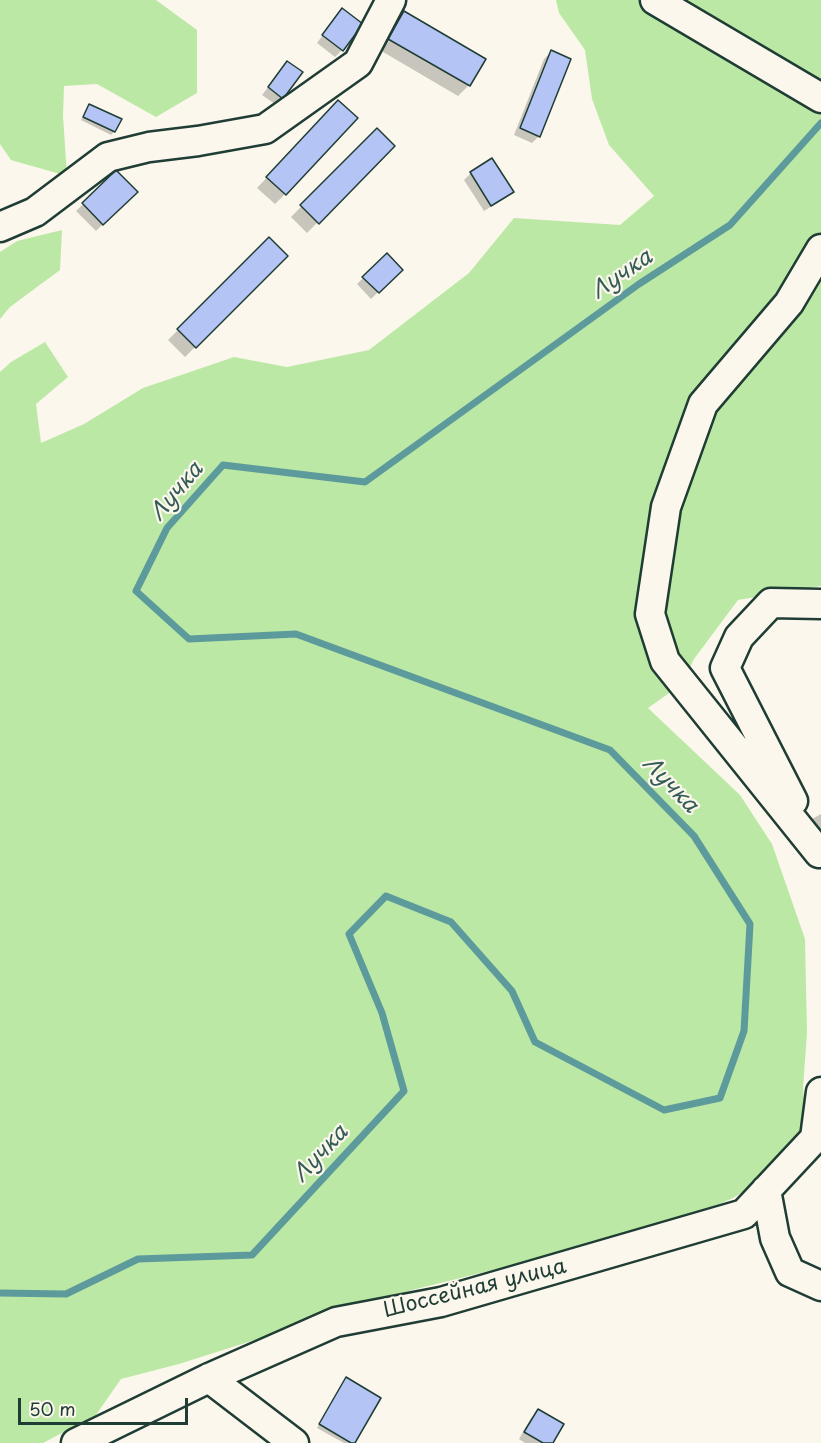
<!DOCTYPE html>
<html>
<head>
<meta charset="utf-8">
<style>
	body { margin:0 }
	#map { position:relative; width:821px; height:1443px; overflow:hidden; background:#fbf7ec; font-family:"Playpen Sans",sans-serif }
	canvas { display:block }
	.scale { position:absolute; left:18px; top:1398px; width:170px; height:27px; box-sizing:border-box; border:3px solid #1f3d34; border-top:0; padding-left:8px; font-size:18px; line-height:21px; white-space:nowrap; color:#1f3d34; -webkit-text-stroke:4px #fbf7ec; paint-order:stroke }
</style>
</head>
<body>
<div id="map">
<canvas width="821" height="1443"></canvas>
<div class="scale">50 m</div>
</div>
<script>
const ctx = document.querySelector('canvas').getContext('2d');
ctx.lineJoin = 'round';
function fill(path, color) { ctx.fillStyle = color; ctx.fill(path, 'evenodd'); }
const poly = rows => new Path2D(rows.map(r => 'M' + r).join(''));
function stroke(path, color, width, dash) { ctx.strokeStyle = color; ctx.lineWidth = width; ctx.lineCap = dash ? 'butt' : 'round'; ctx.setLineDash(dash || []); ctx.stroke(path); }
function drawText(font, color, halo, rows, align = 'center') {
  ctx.font = font + ' "Playpen Sans",sans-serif'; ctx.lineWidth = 4.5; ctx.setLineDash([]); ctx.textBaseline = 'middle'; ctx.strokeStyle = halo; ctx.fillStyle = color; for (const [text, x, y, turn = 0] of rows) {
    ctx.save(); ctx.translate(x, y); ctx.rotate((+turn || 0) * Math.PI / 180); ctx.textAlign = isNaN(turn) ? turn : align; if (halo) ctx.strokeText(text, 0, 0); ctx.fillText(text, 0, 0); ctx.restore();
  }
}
const green = poly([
	[0,0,156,0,197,30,197,93,156,117,97,84,64,86,63,116,67,176,11,160,0,144],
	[556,0,821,0,821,586,738,600,694,659,682,684,648,708,740,795,772,844,805,939,807,1033,803,1088,807,1133,786,1165,733,1198,666,1227,412,1290,179,1364,121,1379,96,1415,43,1443,0,1443,0,372,11,362,45,342,68,377,36,404,41,443,84,424,143,388,234,357,287,367,369,350,469,273,514,218,620,225,654,196,609,145,592,99,585,50,559,13],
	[62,230,60,270,10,307,0,319,0,252,17,241]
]);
const shadow = poly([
	[404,13,484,59,469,85,458,96,378,49,394,23],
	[336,17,342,50,335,57,317,43],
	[551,52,539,136,532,143,514,135,544,59],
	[287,63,282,98,275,104,262,95],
	[89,105,114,132,111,135,81,120],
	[328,112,285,194,275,204,257,188],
	[377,130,393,146,307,233,291,217],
	[116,172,136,192,96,231,76,211],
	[471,173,512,191,505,198,484,211,464,180],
	[269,239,286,256,185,357,168,340],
	[387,255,401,270,371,299,357,284],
	[821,814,821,840,812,819],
	[346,1379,354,1443,344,1443,317,1428],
	[538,1411,551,1443,525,1443,519,1439,531,1418]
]);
const stream = poly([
	[0,1293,66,1294,138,1259,252,1255,404,1091,382,1013,349,934,386,896,451,922,512,991,535,1042,664,1110,720,1098,744,1031,750,924,694,836,610,750,296,634,189,639,136,591,167,528,223,465,365,482,639,284,730,225,821,123]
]);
const building = poly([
	[342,8,363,24,343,51,322,35,342,8],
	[404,11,486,59,470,86,388,39,404,11],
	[551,50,571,59,540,137,520,128,551,50],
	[287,61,303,72,283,99,268,87,287,61],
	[338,100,358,118,286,195,266,177,338,100],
	[89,104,122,119,115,132,83,117,89,104],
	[377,128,395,146,319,224,300,205,377,128],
	[492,158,514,192,491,206,470,172,492,158],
	[116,170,138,192,103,225,82,203,116,170],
	[269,237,288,256,196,348,177,329,269,237],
	[387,253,403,270,379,293,362,277,387,253],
	[346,1377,381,1398,355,1443,351,1443,319,1424,346,1377],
	[538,1409,564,1424,553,1443,543,1443,524,1432,538,1409]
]);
const minor = poly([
	[655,0,821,98],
	[0,227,35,212,108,157,149,147,198,141,265,129,358,63,391,0],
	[793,801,725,668,739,637,771,603,821,604],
	[819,853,665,661,650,614,666,507,703,404,789,303,821,249],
	[766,1190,775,1238,790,1272,821,1286],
	[209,1378,294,1443],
	[76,1443,209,1378,336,1322,441,1302,744,1214,815,1138,821,1092]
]);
const streetNames = [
	["Шоссейная улица",475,1289,-14]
];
const waterNames = [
	["Лучка",622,275,-35],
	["Лучка",177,492,-50],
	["Лучка",670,785,46],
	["Лучка",321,1154,-47]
];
fill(green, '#bce8a5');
fill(shadow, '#0003');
stroke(stream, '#5d9a9c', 7);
fill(building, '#b4c4f4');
stroke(building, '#1f3d34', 1.5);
stroke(minor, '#1f3d34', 33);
stroke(minor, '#fbf7ec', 28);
drawText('21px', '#1f3d34', '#fbf7ec', streetNames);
drawText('italic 22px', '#345c57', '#fbf7ec', waterNames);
</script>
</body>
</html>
